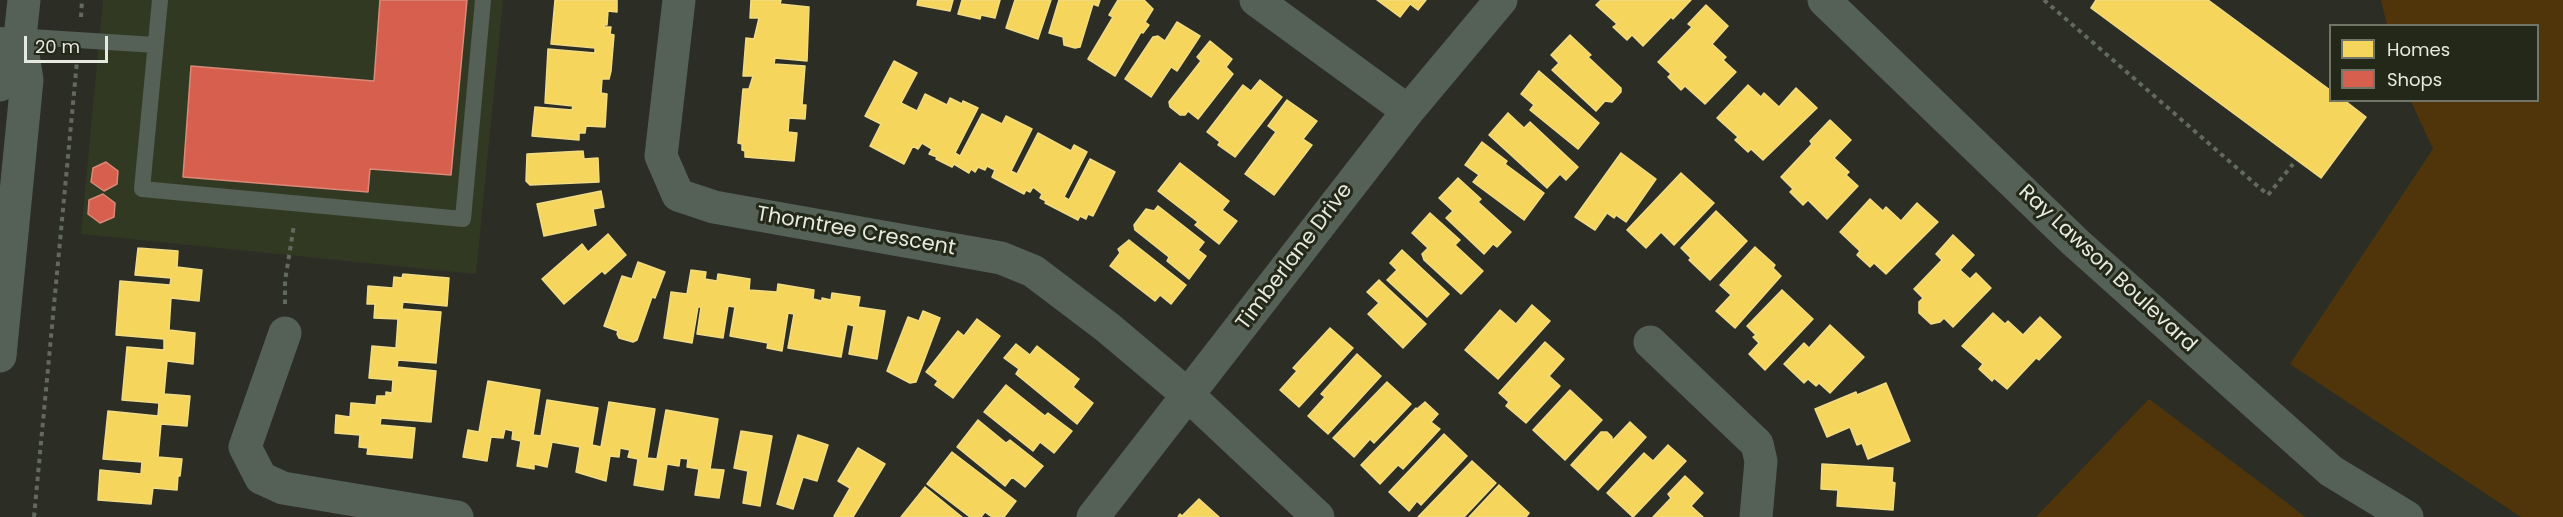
<!DOCTYPE html>
<html>
<head>
<meta charset="utf-8">
<style>
	body { margin:0 }
	#map { position:relative; width:2563px; height:517px; overflow:hidden; background:#2c2e25; font-family:Poppins,sans-serif }
	canvas { display:block }
	.legend { position:absolute; left:2329px; top:24px; width:210px; height:78px; box-sizing:border-box; background:#232818; border:2px solid #717567; margin:0; padding:8px 10px; list-style:none; font-size:18px; color:#e5e9de }
	.legend li { display:flex; align-items:center; gap:12px; height:30px }
	.legend b { width:30px; border:2px solid #717567 }
	.scale { position:absolute; left:24px; top:36px; width:84px; height:27px; box-sizing:border-box; border:3px solid #e5e9de; border-top:0; padding-left:8px; font-size:18px; line-height:21px; white-space:nowrap; color:#e5e9de; -webkit-text-stroke:4px #232818; paint-order:stroke }
</style>
</head>
<body>
<div id="map">
<canvas width="2563" height="517"></canvas>
<ul class="legend">
<li><b style="height:16px;background:#f6d55c"></b>Homes</li>
<li><b style="height:16px;background:#d6604d"></b>Shops</li>
</ul>
<div class="scale">20 m</div>
</div>
<script>
const ctx = document.querySelector('canvas').getContext('2d');
ctx.lineJoin = 'round';
function fill(path, color) { ctx.fillStyle = color; ctx.fill(path, 'evenodd'); }
const poly = rows => new Path2D(rows.map(r => 'M' + r).join(''));
function stroke(path, color, width, dash) { ctx.strokeStyle = color; ctx.lineWidth = width; ctx.lineCap = dash ? 'butt' : 'round'; ctx.setLineDash(dash || []); ctx.stroke(path); }
function drawText(font, color, halo, rows, align = 'center') {
  ctx.font = font + ' Poppins,sans-serif'; ctx.lineWidth = 6; ctx.setLineDash([]); ctx.textBaseline = 'middle'; ctx.strokeStyle = halo; ctx.fillStyle = color; for (const [text, x, y, turn = 0] of rows) {
    ctx.save(); ctx.translate(x, y); ctx.rotate((+turn || 0) * Math.PI / 180); ctx.textAlign = isNaN(turn) ? turn : align; if (halo) ctx.strokeText(text, 0, 0); ctx.fillText(text, 0, 0); ctx.restore();
  }
}
const built = poly([
	[103,0,503,0,476,274,81,234]
]);
const green = poly([
	[2381,0,2563,0,2563,517,2521,517,2290,364,2433,149,2411,101,2538,100,2538,26,2387,25],
	[2149,399,2286,502,2305,517,2036,517]
]);
const homes = poly([
	[555,0,617,0,617,12,608,11,607,25,604,25,604,27,611,27,610,34,614,35,611,71,609,79,602,79,601,93,607,94,605,127,586,126,585,133,579,133,579,140,532,136,535,107,572,110,573,106,545,103,548,49,595,53,595,48,551,44,555,0],
	[751,0,781,0,780,4,809,7,807,61,775,58,774,64,805,66,802,105,806,105,805,119,789,118,788,132,797,133,794,161,745,157,745,151,742,150,742,144,738,143,743,89,749,89,753,76,743,76,746,38,754,39,759,18,750,18,751,0],
	[918,0,953,0,950,11,917,5,918,0],
	[962,0,1000,0,995,18,981,15,980,19,958,14,962,0],
	[1015,0,1051,0,1038,39,1006,28,1015,0],
	[1059,0,1100,0,1098,6,1093,4,1080,47,1075,48,1064,45,1063,37,1049,33,1059,0],
	[1118,0,1144,0,1153,9,1145,22,1149,25,1143,33,1141,32,1115,76,1088,59,1113,17,1109,15,1118,0],
	[1377,0,1426,0,1418,10,1410,4,1400,17,1377,0],
	[1601,0,1691,0,1673,19,1671,17,1643,46,1632,35,1627,40,1613,27,1617,24,1596,5,1601,0],
	[2096,0,2208,0,2330,90,2330,100,2344,100,2366,117,2321,178,2091,8,2096,0],
	[1706,5,1728,26,1712,44,1726,57,1723,60,1736,72,1705,104,1685,86,1681,90,1668,77,1671,74,1658,62,1692,27,1688,24,1706,5],
	[1177,22,1200,36,1177,71,1171,67,1151,97,1125,79,1153,37,1158,36,1165,41,1177,22],
	[1570,35,1591,55,1588,57,1621,88,1621,92,1612,102,1605,101,1596,111,1552,70,1559,63,1551,55,1570,35],
	[1210,41,1232,59,1226,67,1233,74,1198,119,1188,111,1185,115,1180,115,1170,107,1169,102,1201,61,1197,57,1210,41],
	[894,61,917,73,901,103,917,111,925,94,947,105,950,98,962,104,963,101,978,108,955,153,960,156,982,114,1002,124,1006,116,1032,129,1011,171,1017,174,1038,133,1071,151,1074,145,1087,152,1064,197,1069,200,1090,159,1115,172,1093,216,1088,214,1086,219,1080,216,1078,220,1045,203,1046,201,1040,198,1042,194,1033,187,1030,192,1026,190,1024,194,992,177,995,170,987,166,985,170,978,167,975,172,971,169,969,173,954,164,952,167,936,159,937,157,929,154,932,149,922,143,918,149,913,146,904,164,870,146,881,124,865,116,894,61],
	[1539,71,1599,123,1578,149,1530,110,1534,105,1521,94,1539,71],
	[1260,80,1282,97,1235,157,1218,145,1220,142,1207,132,1243,85,1251,91,1260,80],
	[1748,85,1761,97,1764,93,1779,107,1796,88,1817,108,1763,160,1751,149,1748,152,1735,140,1738,137,1717,118,1748,85],
	[1287,100,1317,121,1303,139,1312,145,1274,195,1245,174,1276,132,1268,126,1287,100],
	[1508,113,1524,128,1530,122,1578,167,1566,180,1560,174,1547,188,1489,135,1508,113],
	[1830,120,1851,140,1834,158,1849,172,1846,175,1858,186,1827,219,1808,200,1803,205,1790,192,1793,189,1781,177,1812,144,1810,141,1830,120],
	[1482,142,1507,161,1505,164,1544,193,1524,220,1473,182,1479,175,1465,165,1482,142],
	[583,151,584,159,598,158,599,182,530,185,526,181,527,154,583,151],
	[1621,153,1656,179,1626,222,1616,215,1614,218,1607,213,1595,230,1575,217,1621,153],
	[1180,163,1229,201,1222,210,1237,221,1219,244,1195,225,1198,222,1158,191,1180,163],
	[1681,173,1714,203,1674,245,1661,232,1646,248,1627,230,1681,173],
	[1458,178,1481,199,1478,202,1511,232,1497,247,1493,244,1484,254,1446,218,1453,211,1439,198,1458,178],
	[601,191,604,207,593,209,596,225,544,236,537,204,601,191],
	[1870,199,1883,211,1886,207,1901,221,1917,203,1938,222,1886,274,1874,263,1870,267,1857,255,1860,251,1840,232,1870,199],
	[1158,206,1204,242,1198,250,1206,256,1189,279,1167,261,1169,257,1135,230,1134,225,1146,209,1154,211,1158,206],
	[1716,211,1747,241,1710,280,1689,260,1691,258,1681,248,1716,211],
	[1430,213,1460,240,1455,245,1483,271,1461,294,1424,260,1422,254,1428,248,1412,233,1430,213],
	[608,234,626,255,605,274,602,271,564,304,542,279,582,244,588,252,608,234],
	[1953,235,1974,255,1960,270,1970,279,1976,273,1991,288,1953,327,1944,318,1940,322,1931,324,1919,313,1919,302,1923,298,1914,289,1942,260,1936,254,1953,235],
	[1129,240,1186,285,1171,304,1160,295,1155,301,1110,266,1120,253,1118,249,1129,240],
	[1755,247,1775,265,1773,268,1781,276,1735,328,1716,311,1731,295,1720,285,1755,247],
	[138,248,178,251,177,267,202,270,199,301,171,298,169,330,195,333,193,364,167,361,164,394,190,396,187,426,161,424,158,457,182,459,180,476,178,476,177,490,153,488,151,504,98,500,100,470,141,474,142,462,103,459,108,411,158,416,159,403,122,400,127,347,164,350,164,339,116,335,120,281,170,285,171,278,135,275,138,248],
	[1402,250,1449,294,1427,317,1387,280,1397,270,1390,263,1402,250],
	[638,262,665,272,655,298,652,297,637,340,633,342,619,338,617,334,618,331,604,326,622,276,632,279,638,262],
	[691,270,706,272,705,279,717,281,718,274,750,279,749,290,777,292,778,284,814,290,813,299,822,301,822,298,831,300,832,293,860,297,858,307,885,311,877,359,849,354,854,326,847,324,841,357,788,348,794,314,788,313,782,351,767,348,768,343,730,336,735,307,728,306,723,338,697,334,701,307,698,307,692,343,664,338,671,292,687,294,691,270],
	[403,274,449,278,447,306,403,302,402,309,441,312,436,363,398,360,397,367,436,371,431,422,381,418,380,425,415,428,412,458,367,454,368,448,359,447,360,435,335,433,336,415,350,417,351,403,376,405,377,396,386,396,386,392,392,393,393,380,369,378,372,346,396,348,398,319,374,318,375,304,367,304,368,286,393,288,394,277,402,278,403,274],
	[1379,280,1426,324,1403,348,1368,314,1379,303,1367,292,1379,280],
	[1782,290,1813,319,1765,370,1749,354,1759,343,1753,337,1756,335,1747,326,1782,290],
	[1532,305,1550,321,1498,379,1465,350,1500,310,1516,324,1532,305],
	[923,311,940,318,916,382,910,383,887,371,908,317,919,321,923,311],
	[1993,313,2005,324,2008,321,2023,335,2040,317,2061,337,2039,360,2036,358,2007,389,1994,378,1992,381,1979,369,1983,364,1962,346,1993,313],
	[977,319,1000,336,953,398,935,385,938,381,926,372,958,331,964,336,977,319],
	[1830,325,1864,357,1830,393,1819,383,1816,386,1808,379,1804,383,1784,364,1804,343,1809,348,1830,325],
	[1330,328,1353,348,1299,407,1280,390,1297,371,1293,368,1330,328],
	[1545,342,1564,359,1549,376,1560,386,1526,423,1506,406,1509,402,1499,393,1545,342],
	[1016,344,1030,355,1037,346,1079,379,1073,387,1093,403,1077,424,1016,374,1019,369,1004,358,1016,344],
	[1357,354,1381,376,1328,434,1308,416,1325,397,1321,394,1357,354],
	[488,381,540,390,533,435,541,436,547,400,598,408,592,445,601,447,609,402,655,409,647,458,657,459,666,410,718,419,710,469,724,470,719,498,695,495,699,469,687,467,688,459,680,458,679,466,667,464,663,490,634,485,638,459,628,457,630,450,620,448,619,457,610,456,606,481,576,472,580,447,552,442,547,467,534,464,534,469,517,466,521,441,512,439,513,431,505,429,503,438,491,437,487,461,463,457,468,430,479,432,488,381],
	[1387,382,1411,404,1374,443,1370,439,1354,457,1333,438,1387,382],
	[1886,383,1910,441,1868,459,1862,443,1857,445,1850,427,1827,437,1815,409,1856,392,1857,395,1886,383],
	[1006,385,1045,416,1048,413,1072,431,1054,453,1040,442,1033,451,984,412,1006,385],
	[1570,390,1602,420,1565,460,1533,430,1570,390],
	[1425,402,1438,414,1431,422,1440,429,1403,469,1398,465,1380,484,1361,465,1416,408,1417,409,1425,402],
	[978,420,1006,443,1010,440,1043,466,1025,487,1012,477,1005,486,957,447,978,420],
	[1630,422,1646,437,1598,490,1571,465,1601,432,1607,432,1612,437,1612,441,1630,422],
	[741,431,772,436,760,506,743,503,748,471,734,468,741,431],
	[1444,434,1467,456,1421,505,1417,501,1409,511,1389,492,1444,434],
	[798,435,828,445,817,481,803,477,793,509,777,504,798,435],
	[1668,445,1686,461,1633,517,1607,493,1644,453,1653,461,1668,445],
	[858,448,885,464,853,517,836,517,834,516,850,488,838,481,858,448],
	[952,452,1016,501,1004,517,992,517,985,512,981,517,970,517,927,484,952,452],
	[1472,461,1496,483,1464,517,1418,517,1472,461],
	[1822,464,1893,468,1892,482,1895,483,1893,510,1837,506,1838,490,1821,489,1822,464],
	[1685,476,1703,493,1691,506,1703,517,1653,517,1671,498,1668,494,1685,476],
	[1499,485,1529,513,1526,517,1469,517,1499,485],
	[925,487,962,517,901,517,925,487],
	[1199,499,1219,517,1178,517,1180,514,1182,516,1199,499]
]);
const shops = poly([
	[380,0,467,0,451,175,370,169,368,192,183,177,191,66,374,81,380,0],
	[106,162,118,171,117,184,104,191,91,182,93,168,106,162],
	[103,194,115,203,114,217,100,223,88,214,89,200,103,194]
]);
const path = poly([
	[2044,0,2268,195,2293,164],
	[81,17,82,0],
	[285,304,285,281,294,225],
	[34,517,77,61]
]);
const service = poly([
	[160,0,142,189,463,219,483,0],
	[0,35,155,45]
]);
const minor = poly([
	[679,0,661,156,678,195,714,207,1001,258,1033,271,1107,327,1189,396,1318,517],
	[1256,0,1408,111],
	[285,333,245,447,261,478,283,488,457,517],
	[1650,342,1757,444,1761,461,1756,517],
	[1093,517,1408,111,1501,0]
]);
const tertiary = poly([
	[1824,0,2075,242,2331,471,2407,517],
	[0,85,1,75,20,37],
	[0,356,27,80,20,37,24,0]
]);
const streetNames = [
	["Thorntree Crescent",856,232,10],
	["Timberlane Drive",1295,257,-53],
	["Ray Lawson Boulevard",2107,269,43]
];
fill(built, '#323923');
fill(green, '#51350a');
fill(homes, '#f6d55c');
stroke(homes, '#f1db83', 1.5);
fill(shops, '#d6604d');
stroke(shops, '#da8978', 1.5);
stroke(path, '#626a60', 4, [4.5, 4.5]);
stroke(service, '#556156', 16);
stroke(minor, '#556156', 33);
stroke(tertiary, '#556156', 33);
drawText('21px', '#e5e9de', '#232818', streetNames);
</script>
</body>
</html>
